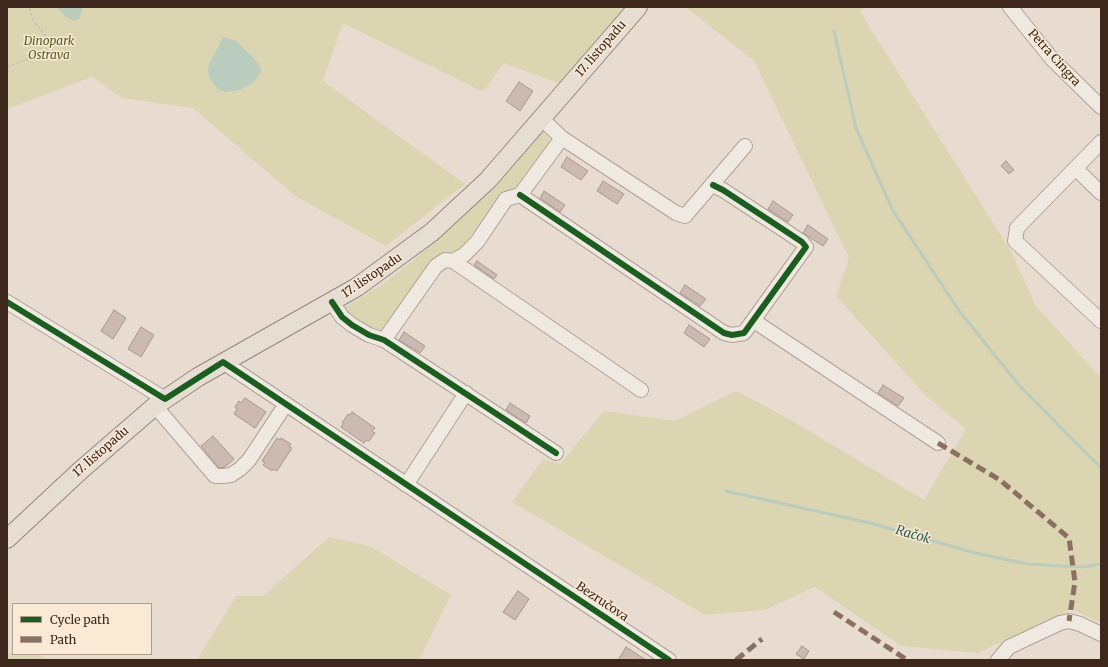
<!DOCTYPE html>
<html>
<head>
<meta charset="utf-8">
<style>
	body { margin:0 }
	#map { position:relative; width:1108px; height:667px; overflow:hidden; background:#e8dcd0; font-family:Merriweather,serif }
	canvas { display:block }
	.frame { position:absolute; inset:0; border:8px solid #3e281e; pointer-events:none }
	.legend { position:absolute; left:12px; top:603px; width:140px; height:52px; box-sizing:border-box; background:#f9e9d5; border:1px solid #ae9c8c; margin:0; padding:5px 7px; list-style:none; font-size:12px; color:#3e281e }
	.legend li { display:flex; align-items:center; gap:8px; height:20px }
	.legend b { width:20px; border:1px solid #ae9c8c }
</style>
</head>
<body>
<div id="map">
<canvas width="1108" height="667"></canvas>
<div class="frame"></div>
<ul class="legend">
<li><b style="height:5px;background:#1b5e20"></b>Cycle path</li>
<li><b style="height:5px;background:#8d6e63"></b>Path</li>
</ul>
</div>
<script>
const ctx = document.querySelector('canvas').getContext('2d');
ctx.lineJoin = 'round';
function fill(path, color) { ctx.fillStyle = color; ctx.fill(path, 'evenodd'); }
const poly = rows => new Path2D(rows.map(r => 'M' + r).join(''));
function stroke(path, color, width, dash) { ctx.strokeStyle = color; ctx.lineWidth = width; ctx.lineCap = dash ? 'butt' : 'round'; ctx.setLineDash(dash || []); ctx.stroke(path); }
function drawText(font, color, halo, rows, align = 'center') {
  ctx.font = font + ' Merriweather,serif'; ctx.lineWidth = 3; ctx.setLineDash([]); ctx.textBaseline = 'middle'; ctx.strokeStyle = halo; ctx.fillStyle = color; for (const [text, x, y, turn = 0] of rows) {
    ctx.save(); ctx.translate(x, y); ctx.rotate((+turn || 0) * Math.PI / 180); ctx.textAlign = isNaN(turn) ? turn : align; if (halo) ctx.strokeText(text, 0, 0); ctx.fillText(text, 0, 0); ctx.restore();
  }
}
const green = poly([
	[7,7,628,7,561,84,504,63,483,92,343,23,323,81,465,184,386,246,295,196,193,108,122,98,92,77,7,109],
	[686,7,865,7,860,12,1012,253,1035,305,1101,378,1101,623,1072,609,978,653,901,646,815,587,765,610,705,615,512,502,543,459,560,464,604,411,675,421,736,391,782,415,924,500,966,429,926,396,836,296,849,258,754,61],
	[542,130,552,142,513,190,497,200,461,249,434,260,386,329,379,332,348,317,342,309,383,284,415,259,462,216],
	[329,537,370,546,451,595,419,660,197,660,236,596,263,596],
	[13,652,13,654,38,654,46,660,7,660,7,653]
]);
const water = poly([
	[57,7,83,7,79,19,74,21,67,18],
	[223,37,236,41,254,58,262,70,254,82,240,90,225,92,219,90,210,79,208,72,209,64]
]);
const stream = poly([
	[834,31,856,128,893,211,960,312,1018,384,1101,468],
	[726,491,870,523,975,553,1028,564,1081,567,1101,564]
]);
const building = poly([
	[519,82,533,91,520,111,506,101,519,82],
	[567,157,588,171,581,180,561,167,567,157],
	[1006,161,1014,170,1009,174,1001,166,1006,161],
	[603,181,624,194,617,204,597,191,603,181],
	[544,191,565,205,560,212,540,198,544,191],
	[773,201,793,215,788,222,768,209,773,201],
	[808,225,828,239,823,246,803,233,808,225],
	[477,261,497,275,494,279,474,265,477,261],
	[685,285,706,299,700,306,680,293,685,285],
	[114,310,126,318,113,339,101,331,114,310],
	[689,325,710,339,704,347,684,333,689,325],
	[141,327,154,335,141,357,128,349,141,327],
	[404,332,425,346,420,353,399,340,404,332],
	[883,385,904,398,898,406,878,393,883,385],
	[245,398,266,412,255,428,234,414,237,409,235,407,239,401,241,403,245,398],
	[510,403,530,416,526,423,506,410,510,403],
	[352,412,375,428,372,431,375,433,369,441,367,440,364,443,341,427,343,424,342,423,348,414,350,415,352,412],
	[213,436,234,459,225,467,219,468,201,446,213,436],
	[277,438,280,440,281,438,291,444,289,446,292,448,277,471,273,469,272,471,263,465,265,463,262,461,277,438],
	[518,591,529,599,515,620,503,612,518,591],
	[802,646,809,651,804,659,796,654,802,646],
	[626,647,646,660,618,660,626,647]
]);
const path = poly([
	[7,67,45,52,50,47,50,41,33,20,29,7]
]);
const minor = poly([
	[1010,7,1052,59,1101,107],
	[542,119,562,138,676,213,685,216,745,146],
	[1101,142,1017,228,1015,241,1101,321],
	[1076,169,1101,193],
	[520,195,724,333,732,335,744,333,806,247,802,242,781,228,723,190,713,185],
	[453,261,464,255,477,242,506,199,520,195,562,138],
	[7,302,165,399],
	[332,302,342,317,352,325,369,335,384,340,556,453],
	[754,321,938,443],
	[384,340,436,266,445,260,453,261,641,390],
	[223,362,669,660],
	[155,406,215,476,223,476,231,475,240,469,249,460,286,404],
	[406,485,466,393],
	[998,660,1009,647,1060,623,1069,621,1080,624,1101,634]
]);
const major = poly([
	[7,539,81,470,155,406,198,377,357,287,432,232,488,180,638,7]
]);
const quiet = poly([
	[938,443,1000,480,1069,538,1075,582,1069,621],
	[834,612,907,660],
	[736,660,762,639]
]);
const cycleway = poly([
	[520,195,724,333,732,335,744,333,806,247,802,242,781,228,723,190,713,185],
	[7,302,165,399,223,362,669,660],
	[332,302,342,317,352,325,369,335,384,340,556,453]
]);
const parkNames = [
	["Dinopark",49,42],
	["Ostrava",49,56]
];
const streetNames = [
	["17. listopadu",601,49,-49],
	["Petra Cingra",1054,58,48],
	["17. listopadu",372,276,-34],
	["17. listopadu",101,452,-41],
	["Bezručova",602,602,34]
];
const waterNames = [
	["Račok",913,535,16]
];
fill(green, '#dcd5b1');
fill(water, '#baccbe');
stroke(stream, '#baccbe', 3);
fill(building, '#ccb9b0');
stroke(building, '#a9978e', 1);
stroke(minor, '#ada298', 16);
stroke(major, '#93877f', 20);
stroke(path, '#c8bfb8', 1.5, [3, 2]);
stroke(minor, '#f0e9e1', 14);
stroke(major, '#e7ded3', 18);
stroke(quiet, '#8d6e63', 5, [10, 5]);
stroke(cycleway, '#1b5e20', 6);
drawText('italic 12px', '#575c23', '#f9e9d5', parkNames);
drawText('12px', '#3e281e', '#f9e9d5', streetNames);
drawText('italic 13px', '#2c5f53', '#f9e9d5', waterNames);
</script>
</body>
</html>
